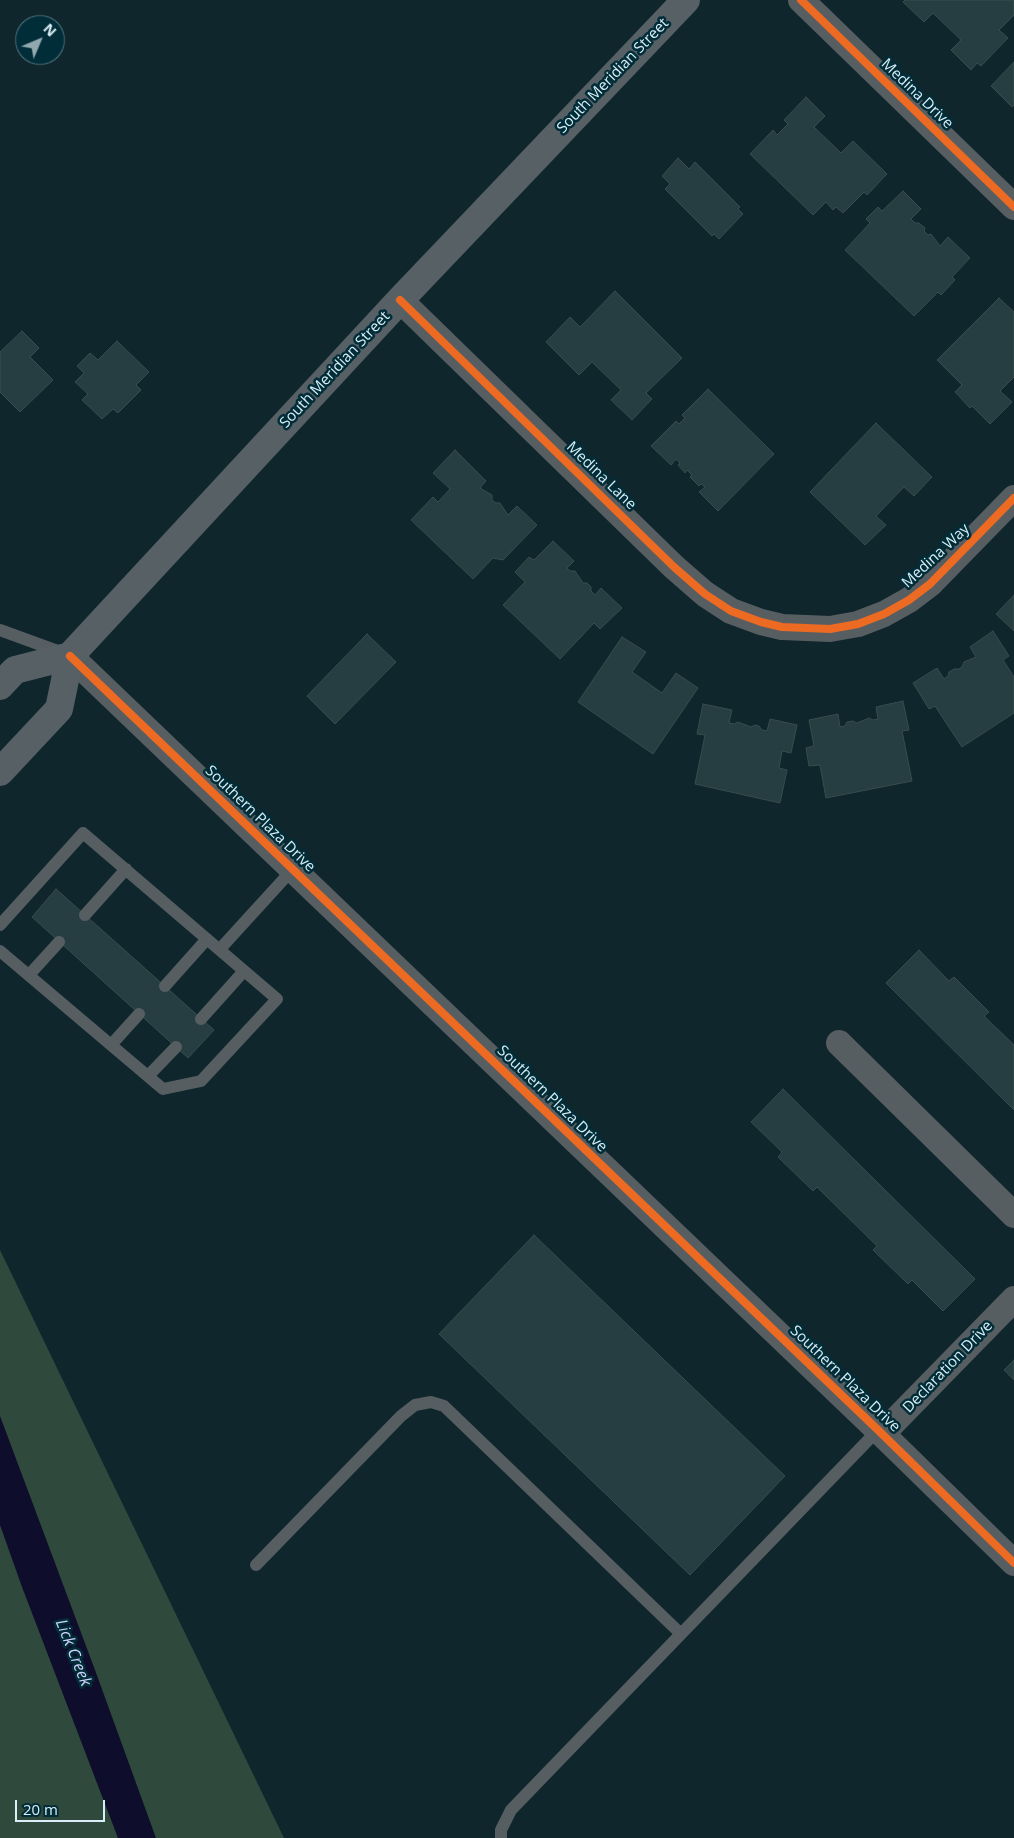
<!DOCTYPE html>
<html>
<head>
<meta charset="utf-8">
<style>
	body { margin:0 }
	#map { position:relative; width:1014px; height:1838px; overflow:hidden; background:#0e262c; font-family:"Open Sans",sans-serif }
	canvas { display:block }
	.north { position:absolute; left:15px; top:15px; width:50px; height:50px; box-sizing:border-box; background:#012d39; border:1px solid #577a85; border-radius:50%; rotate:45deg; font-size:14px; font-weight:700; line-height:20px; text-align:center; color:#d9eef6 }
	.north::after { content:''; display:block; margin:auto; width:18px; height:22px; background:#92a8af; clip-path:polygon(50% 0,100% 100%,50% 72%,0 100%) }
	.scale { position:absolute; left:15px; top:1800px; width:90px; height:22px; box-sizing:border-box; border:2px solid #d9eef6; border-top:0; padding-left:6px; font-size:15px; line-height:18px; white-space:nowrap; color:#d9eef6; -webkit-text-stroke:4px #012d39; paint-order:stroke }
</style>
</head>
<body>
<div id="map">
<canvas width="1014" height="1838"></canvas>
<div class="north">N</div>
<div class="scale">20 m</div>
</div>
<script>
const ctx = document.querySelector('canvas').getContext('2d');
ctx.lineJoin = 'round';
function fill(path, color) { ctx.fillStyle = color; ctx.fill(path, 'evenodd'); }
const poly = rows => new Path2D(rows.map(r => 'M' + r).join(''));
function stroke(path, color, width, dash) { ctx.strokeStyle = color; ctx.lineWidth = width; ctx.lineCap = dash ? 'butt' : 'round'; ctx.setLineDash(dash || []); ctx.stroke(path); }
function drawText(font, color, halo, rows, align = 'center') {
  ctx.font = font + ' "Open Sans",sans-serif'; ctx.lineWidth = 5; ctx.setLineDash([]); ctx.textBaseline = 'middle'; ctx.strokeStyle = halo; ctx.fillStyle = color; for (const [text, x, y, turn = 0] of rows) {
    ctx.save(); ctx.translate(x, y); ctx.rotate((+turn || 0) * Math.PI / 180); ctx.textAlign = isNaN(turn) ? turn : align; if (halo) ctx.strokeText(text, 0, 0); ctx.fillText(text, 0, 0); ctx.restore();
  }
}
const green = poly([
	[0,1250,284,1838,0,1838]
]);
const water = poly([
	[0,1416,95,1670,156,1838,118,1838,22,1587,0,1525]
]);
const building = poly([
	[905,0,1014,0,1014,15,999,30,1008,38,981,66,977,63,971,70,951,50,961,40,933,13,924,22,903,2,905,0],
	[1014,62,1014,105,1012,107,991,86,1014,62],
	[806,97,825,116,814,127,841,153,853,141,887,174,867,195,864,192,843,213,836,207,833,210,826,202,813,215,750,154,773,130,777,135,788,124,784,120,806,97],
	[678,158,689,169,695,162,740,207,738,209,743,214,719,239,714,234,712,236,665,189,670,184,662,176,678,158],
	[903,191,921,209,911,219,915,223,919,223,925,228,924,231,928,235,931,234,940,246,948,237,970,258,952,277,955,280,941,295,938,292,914,316,845,250,870,223,866,219,878,207,882,211,903,191],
	[615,291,682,358,646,393,652,399,632,420,611,400,621,390,592,362,579,375,546,342,570,317,580,327,615,291],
	[999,298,1014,312,1014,377,1000,391,1012,402,990,424,972,406,970,408,955,392,962,385,937,360,999,298],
	[22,331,39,348,30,357,53,380,20,412,0,392,0,352,22,331],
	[117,341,149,372,136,385,141,390,118,413,113,409,102,419,82,400,88,394,75,382,84,373,77,366,90,353,98,360,117,341],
	[708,389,774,454,718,511,699,492,705,487,701,484,699,486,690,477,692,475,687,470,685,473,678,465,680,463,676,459,671,465,651,446,676,421,679,424,685,418,682,415,708,389],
	[876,423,932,477,914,496,904,487,876,516,886,525,865,545,810,492,876,423],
	[455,450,486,481,480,488,492,495,492,500,496,503,500,503,508,515,517,506,537,525,503,560,493,558,473,579,411,520,433,497,438,502,450,489,433,473,455,450],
	[553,541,574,561,567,568,570,571,575,571,583,583,587,583,591,587,591,591,595,595,601,588,622,608,600,629,594,623,560,659,503,605,525,582,515,572,529,557,534,560,553,541],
	[1014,595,1014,631,996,614,1014,595],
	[993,631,1009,656,1003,660,1014,677,1014,713,962,747,935,706,929,709,913,683,937,668,944,679,948,676,949,672,954,669,959,669,962,667,964,662,976,657,970,647,993,631],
	[367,634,396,662,335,724,307,696,367,634],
	[622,637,646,652,632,672,662,693,676,673,698,688,653,754,578,702,622,637],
	[903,701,909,730,902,731,912,781,826,798,820,765,809,766,806,748,814,746,809,720,838,714,840,727,845,726,847,722,853,721,857,723,869,718,873,720,878,719,876,707,903,701],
	[703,704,732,710,729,723,734,724,738,722,751,727,755,725,759,726,762,730,767,731,770,719,797,725,791,753,782,751,779,768,787,770,780,803,695,784,705,735,697,734,703,704],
	[56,889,214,1030,188,1058,32,917,56,889],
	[919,950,949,981,954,977,989,1012,984,1016,1014,1045,1014,1110,886,983,919,950],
	[783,1089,975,1279,943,1311,912,1280,908,1284,873,1250,877,1246,817,1187,813,1191,778,1157,782,1152,751,1122,783,1089],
	[534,1235,785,1476,690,1575,439,1334,534,1235],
	[1014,1360,1014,1380,1004,1370,1014,1360]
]);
const service = poly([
	[0,630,63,653],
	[85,915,126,869],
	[0,925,83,833,277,999,201,1081,163,1089,0,951],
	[220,949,293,869],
	[29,975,59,942],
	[165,986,207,939],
	[201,1019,244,971],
	[111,1045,139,1014],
	[148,1076,176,1047],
	[256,1565,401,1416,415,1405,431,1402,444,1406,681,1634],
	[501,1838,501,1830,511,1810,878,1430]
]);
const minor = poly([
	[801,0,1014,207],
	[400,300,674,567,705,594,731,611,761,622,782,627,830,629,858,624,884,614,909,600,930,584,1014,498],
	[70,656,878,1430,1014,1563],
	[839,1043,1014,1215],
	[882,1434,1014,1299]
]);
const secondary = poly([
	[0,686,15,670,70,656],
	[0,772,59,709,70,656,400,300,686,0]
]);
const cycleway = poly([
	[801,0,1014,207],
	[400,300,674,567,705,594,731,611,761,622,782,627,830,629,858,624,884,614,909,600,930,584,1014,498],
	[70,656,878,1430,1014,1563]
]);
const streetNames = [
	["South Meridian Street",613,76,-46],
	["Medina Drive",917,94,44],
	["South Meridian Street",335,370,-47],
	["Medina Lane",601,476,44],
	["Medina Way",936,556,-43],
	["Southern Plaza Drive",260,819,44],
	["Southern Plaza Drive",552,1099,44],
	["Declaration Drive",948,1367,-46],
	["Southern Plaza Drive",845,1379,44]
];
const waterNames = [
	["Lick Creek",73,1653,68]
];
fill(green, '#2f493c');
fill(water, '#0f0d2c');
fill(building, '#263e41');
stroke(building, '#394c4f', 1);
stroke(service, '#575e62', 12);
stroke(minor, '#575e62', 26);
stroke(secondary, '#566065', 28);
stroke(cycleway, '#ed6a23', 8);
drawText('15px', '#d9eef6', '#012d39', streetNames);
drawText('italic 16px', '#d1d2fb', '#012d39', waterNames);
</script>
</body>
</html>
